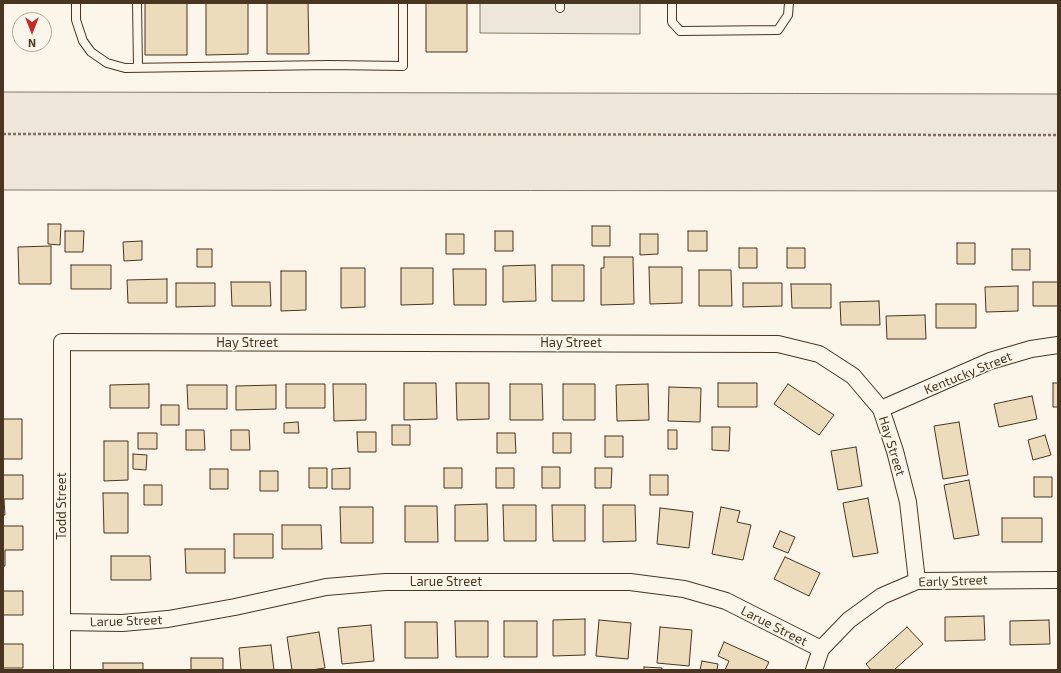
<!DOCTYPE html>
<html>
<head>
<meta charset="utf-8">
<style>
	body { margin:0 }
	#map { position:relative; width:1061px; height:673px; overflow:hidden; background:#fbf6e9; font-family:"Exo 2",sans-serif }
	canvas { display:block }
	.frame { position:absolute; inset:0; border:4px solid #4a3520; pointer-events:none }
	.north { position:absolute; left:12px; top:12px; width:40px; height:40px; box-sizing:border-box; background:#fbf6e9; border:1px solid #b4a999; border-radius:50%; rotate:180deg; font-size:11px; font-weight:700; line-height:16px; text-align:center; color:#4a3520 }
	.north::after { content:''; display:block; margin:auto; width:14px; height:18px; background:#c62828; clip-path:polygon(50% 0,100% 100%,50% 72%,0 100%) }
</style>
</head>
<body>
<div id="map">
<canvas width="1061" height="673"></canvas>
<div class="frame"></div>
<div class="north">N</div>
</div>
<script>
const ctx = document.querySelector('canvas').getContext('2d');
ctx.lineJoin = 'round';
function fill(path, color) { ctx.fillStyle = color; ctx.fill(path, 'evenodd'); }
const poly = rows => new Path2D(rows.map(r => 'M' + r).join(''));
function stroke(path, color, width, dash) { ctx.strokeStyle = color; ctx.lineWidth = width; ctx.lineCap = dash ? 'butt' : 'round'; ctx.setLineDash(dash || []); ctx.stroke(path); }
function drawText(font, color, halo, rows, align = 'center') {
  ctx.font = font + ' "Exo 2",sans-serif'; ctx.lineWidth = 3; ctx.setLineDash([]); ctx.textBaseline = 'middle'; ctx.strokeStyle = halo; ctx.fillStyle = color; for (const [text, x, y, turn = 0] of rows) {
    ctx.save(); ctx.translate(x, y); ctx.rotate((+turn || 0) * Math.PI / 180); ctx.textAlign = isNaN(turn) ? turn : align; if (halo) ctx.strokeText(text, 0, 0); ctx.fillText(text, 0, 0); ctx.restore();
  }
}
const green = poly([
	[3,92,1058,94,1058,191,3,190,3,92]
]);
const parking = poly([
	[480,3,640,3,640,34,480,33,480,3]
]);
const building = poly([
	[145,3,187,3,187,55,145,55,145,3],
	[206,3,248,3,248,54,206,55,206,3],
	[267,3,308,3,309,54,267,54,267,3],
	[426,3,467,3,467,52,426,52,426,3],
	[48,224,61,224,60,245,48,244,48,224],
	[592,226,610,226,610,246,592,246,592,226],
	[65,231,84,231,83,252,65,252,65,231],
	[495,231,513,231,513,251,495,251,495,231],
	[688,231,707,231,707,251,688,251,688,231],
	[446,234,464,234,464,254,446,254,446,234],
	[640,234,658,234,658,254,640,255,640,234],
	[142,241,142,260,124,261,123,242,142,241],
	[957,243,975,243,975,264,957,264,957,243],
	[51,246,51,284,19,284,18,247,51,246],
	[739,248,757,248,757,268,739,268,739,248],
	[787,248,805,248,805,268,787,268,787,248],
	[197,249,212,249,212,267,197,267,197,249],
	[1012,249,1030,249,1030,270,1012,270,1012,249],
	[604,257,633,257,634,304,601,305,601,268,604,268,604,257],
	[71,265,111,265,111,289,71,289,71,265],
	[535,265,536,301,503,302,503,266,535,265],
	[552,265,584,265,584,301,552,301,552,265],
	[649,267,682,267,682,303,650,304,649,267],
	[341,268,365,268,365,307,341,308,341,268],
	[401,268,433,268,433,304,401,305,401,268],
	[453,269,486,269,486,305,454,305,453,269],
	[699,270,731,270,732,306,699,306,699,270],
	[281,271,306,271,306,310,281,311,281,271],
	[167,279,167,303,128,303,127,280,167,279],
	[231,282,270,282,271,306,232,306,231,282],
	[1033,282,1058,282,1058,306,1033,306,1033,282],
	[176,283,215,283,215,306,176,307,176,283],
	[743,283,782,283,782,306,743,307,743,283],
	[791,284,831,284,831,308,792,308,791,284],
	[1018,286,1018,311,986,312,985,287,1018,286],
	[879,301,880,325,841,325,840,302,879,301],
	[936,304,976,304,976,328,936,328,936,304],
	[925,315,926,339,887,339,886,316,925,315],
	[404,383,436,383,437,419,404,420,404,383],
	[456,383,489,383,489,419,457,420,456,383],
	[718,383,757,383,757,407,718,407,718,383],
	[1053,383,1058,383,1058,407,1053,407,1053,383],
	[149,384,149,408,110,408,110,385,149,384],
	[286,384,325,384,325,408,286,408,286,384],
	[333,384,366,384,366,420,334,421,333,384],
	[510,384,542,384,543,420,510,420,510,384],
	[563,384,595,384,595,420,563,420,563,384],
	[648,384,649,420,617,421,616,385,648,384],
	[788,384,834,415,819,435,774,404,788,384],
	[187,385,227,385,227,409,188,409,187,385],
	[276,385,276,409,236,410,236,386,276,385],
	[669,387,701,388,700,422,668,421,669,387],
	[1032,396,1037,419,999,427,994,404,1032,396],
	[161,405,179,405,179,425,161,425,161,405],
	[3,419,22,419,22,459,3,459,3,419],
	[298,422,299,433,284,433,284,423,298,422],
	[959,422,968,475,943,479,934,426,959,422],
	[392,425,410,425,410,445,392,445,392,425],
	[712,427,730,427,729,451,712,450,712,427],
	[186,430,204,430,205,450,186,450,186,430],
	[231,430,249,430,250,450,231,450,231,430],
	[668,430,677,430,677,449,668,449,668,430],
	[357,432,376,432,376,452,358,452,357,432],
	[138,433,157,433,157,449,138,449,138,433],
	[497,433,515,433,516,453,497,453,497,433],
	[553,433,571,433,571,453,553,453,553,433],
	[1045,435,1051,455,1033,460,1028,440,1045,435],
	[605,436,623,436,623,457,605,457,605,436],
	[104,441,128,441,128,480,104,481,104,441],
	[856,447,862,486,838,490,831,451,856,447],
	[133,454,147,455,146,470,133,469,133,454],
	[542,467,560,467,560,488,542,488,542,467],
	[309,468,327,468,327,488,309,488,309,468],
	[350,468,350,489,332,489,332,469,350,468],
	[444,468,462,468,462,488,444,488,444,468],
	[496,468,514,468,514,488,496,488,496,468],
	[595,468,612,468,611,488,595,488,595,468],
	[210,469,228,469,228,489,210,489,210,469],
	[260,471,278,471,278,491,260,491,260,471],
	[3,475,23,475,23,499,4,499,5,515,3,515,3,475],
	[650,475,668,475,668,495,650,495,650,475],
	[1034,477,1052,477,1052,497,1034,497,1034,477],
	[969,480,979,535,954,539,944,485,969,480],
	[144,485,162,485,162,505,144,505,144,485],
	[103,493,128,493,128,533,104,533,103,493],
	[868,498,878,553,853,557,843,503,868,498],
	[487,504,488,541,455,541,455,505,487,504],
	[503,505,536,505,536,541,504,541,503,505],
	[552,505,585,505,585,541,553,541,552,505],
	[603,505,635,505,636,541,603,542,603,505],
	[405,506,437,506,438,542,405,542,405,506],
	[340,507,373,507,373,543,341,543,340,507],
	[721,507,740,511,737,522,751,525,743,560,712,554,721,507],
	[660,508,693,512,689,548,657,544,660,508],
	[1002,518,1042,518,1042,542,1002,542,1002,518],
	[282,525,321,525,322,549,282,549,282,525],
	[3,526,23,526,23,550,5,550,5,566,3,566,3,526],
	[780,531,795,537,788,553,773,547,780,531],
	[234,534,273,534,273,558,234,558,234,534],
	[185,549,225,549,225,573,186,573,185,549],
	[111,556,150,556,151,580,111,580,111,556],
	[785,557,820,573,809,596,774,579,785,557],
	[3,591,23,591,23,615,3,615,3,591],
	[984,616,985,640,945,641,945,617,984,616],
	[585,619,585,655,553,656,553,620,585,619],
	[599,620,631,623,628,659,596,656,599,620],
	[1049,620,1050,644,1010,645,1010,621,1049,620],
	[455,621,488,621,488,657,456,657,455,621],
	[504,621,537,621,537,657,504,657,504,621],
	[405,622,437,622,438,658,405,658,405,622],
	[371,625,374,661,342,664,338,628,371,625],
	[660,627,692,630,689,666,657,663,660,627],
	[907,627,923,644,894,670,871,670,866,664,907,627],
	[319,632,325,668,311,670,292,670,287,637,319,632],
	[724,642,769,662,765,670,725,670,729,661,718,656,724,642],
	[3,644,23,644,23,668,3,668,3,644],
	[271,645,274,670,241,670,239,648,271,645],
	[191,658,223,658,223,670,191,670,191,658],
	[702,661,718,664,717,670,700,670,702,661],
	[103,663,143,663,143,670,103,670,103,663],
	[644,667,662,668,662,670,644,670,644,667]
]);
const path = poly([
	[3,134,1058,135]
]);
const lane = poly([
	[76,3,76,20,83,41,91,52,107,63,125,68,329,65,403,66,403,3],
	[137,3,138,68],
	[560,3,560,8],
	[672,3,672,22,680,31,778,30,788,15,789,3]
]);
const street = poly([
	[881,409,990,361,1031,349,1058,345],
	[62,622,122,623,168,619,235,607,326,587,385,582,630,582,684,589,726,601,821,649],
	[62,670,62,342,778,344,819,354,853,376,881,409,895,451,908,502,917,581],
	[814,670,821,649,849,620,882,596,917,581,1058,580]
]);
const streetNames = [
	["Hay Street",247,343],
	["Hay Street",571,343],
	["Kentucky Street",968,373,-22],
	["Hay Street",892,446,73],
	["Todd Street",62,506,-90],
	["Early Street",953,581,-2],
	["Larue Street",446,582],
	["Larue Street",126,621,-2],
	["Larue Street",774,626,27]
];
fill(green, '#ede6d9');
stroke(green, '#887966', 1);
fill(parking, '#ede7d9');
stroke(parking, '#887966', 1);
fill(building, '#ecdcbc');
stroke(building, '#4a3520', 1);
stroke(lane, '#4a3520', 10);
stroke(street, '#4a3520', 18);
stroke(path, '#7f6f5c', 2.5, [3, 2]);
stroke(lane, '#fbf6e9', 8);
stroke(street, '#fbf6e9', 16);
drawText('13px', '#4a3520', '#fbf6e9', streetNames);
</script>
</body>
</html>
